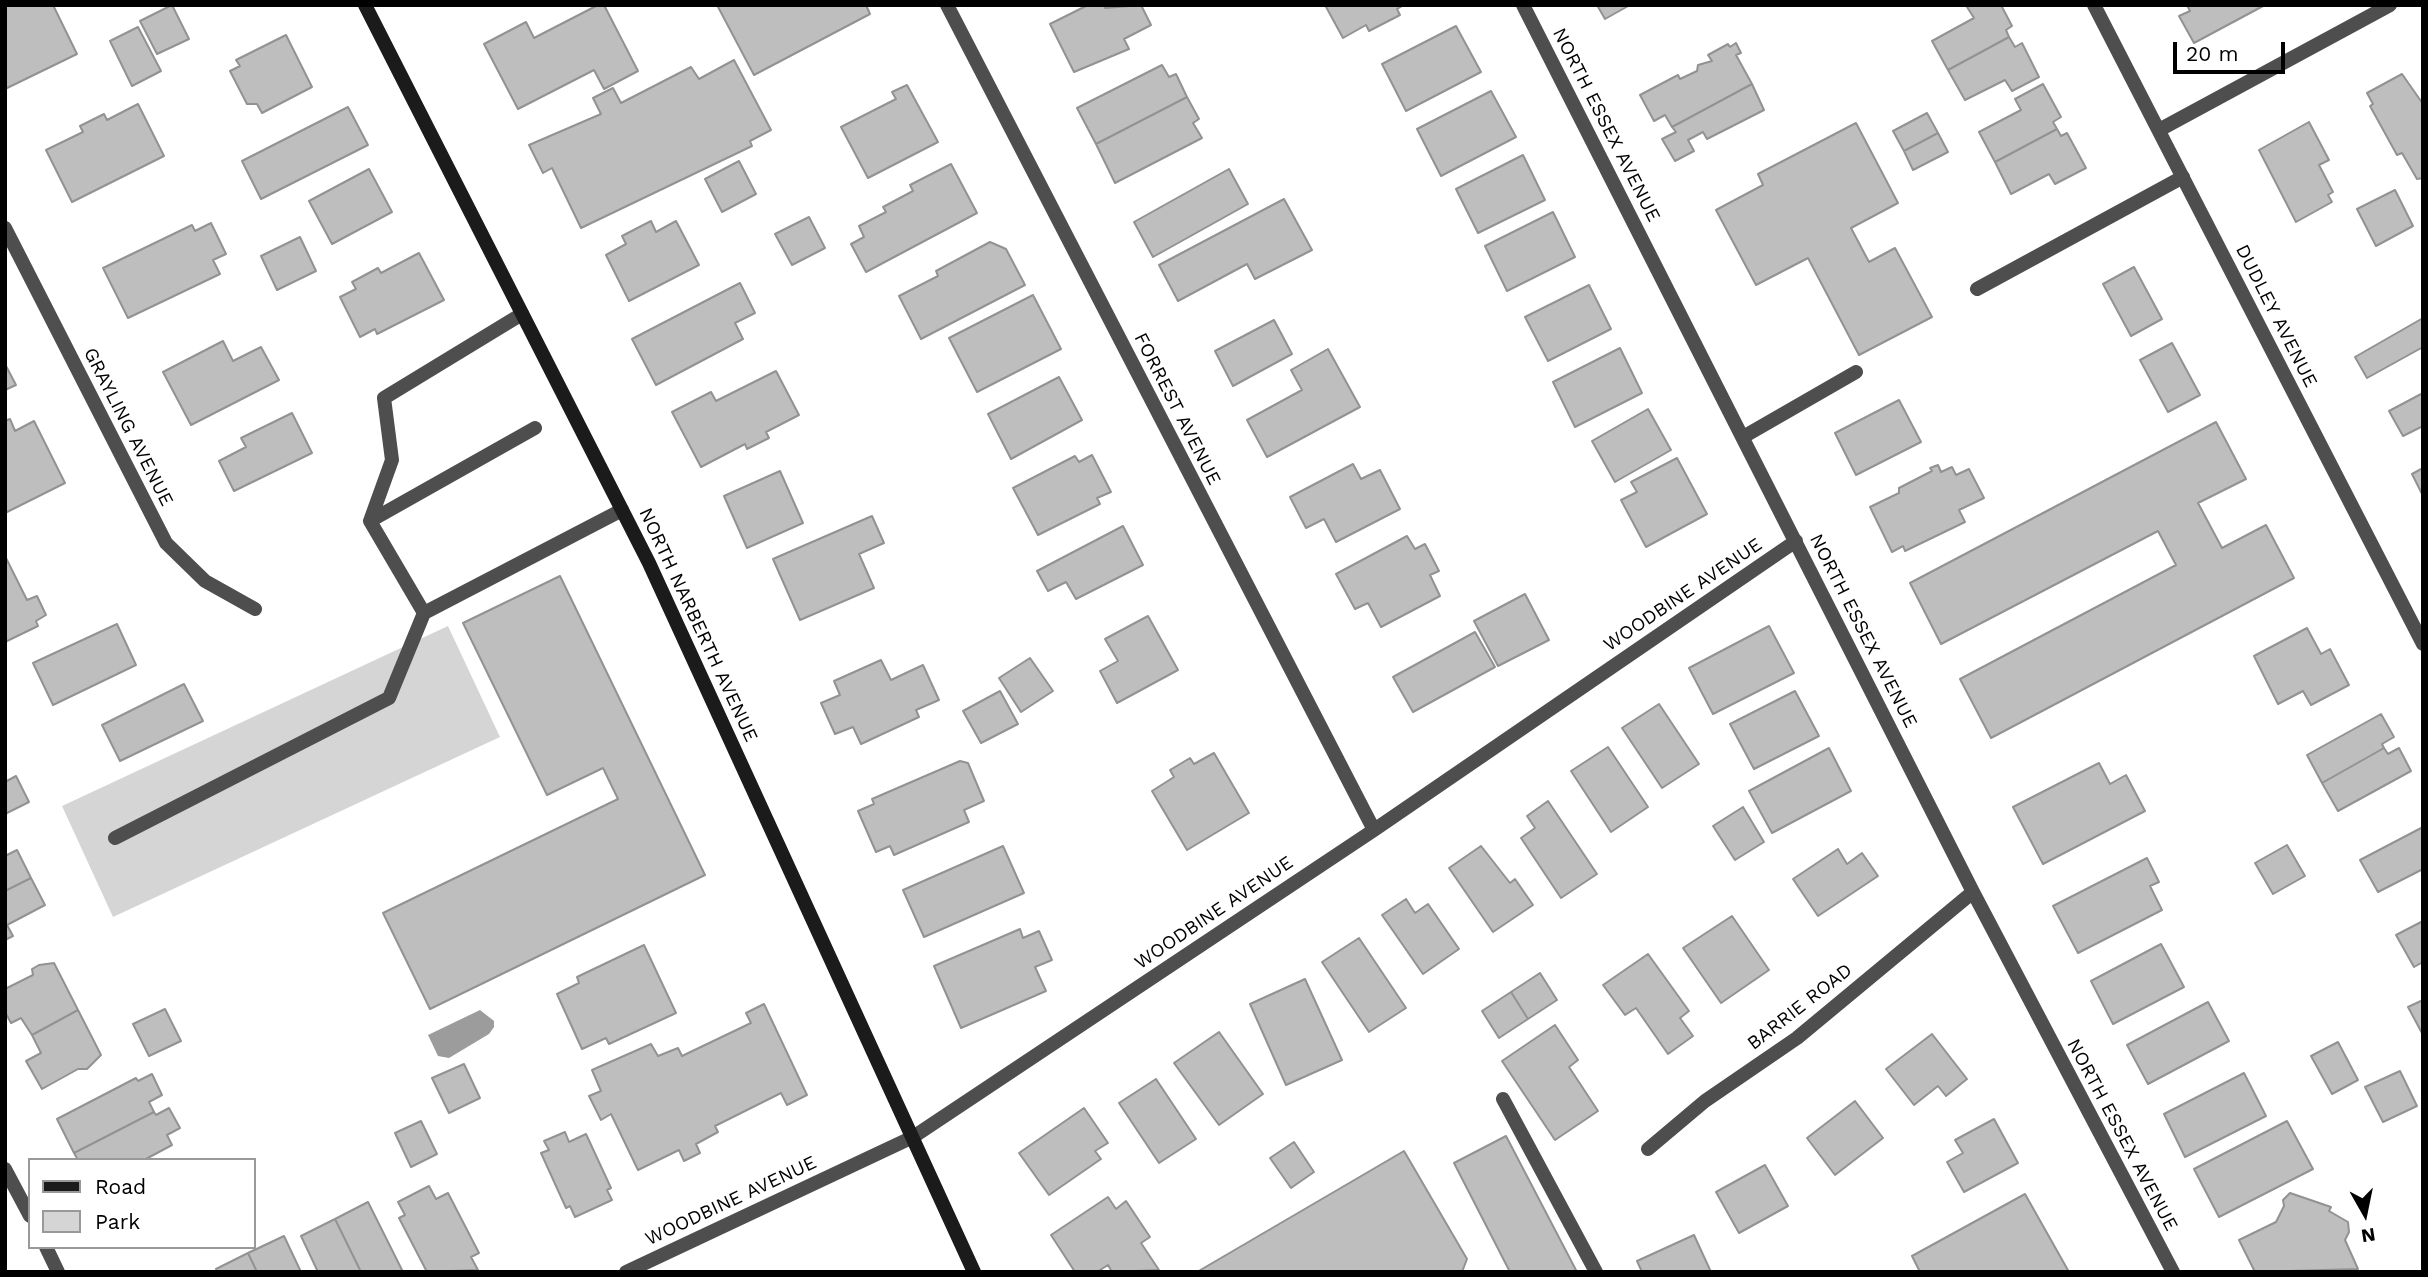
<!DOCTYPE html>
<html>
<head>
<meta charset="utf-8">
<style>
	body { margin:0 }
	#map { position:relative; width:2428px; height:1277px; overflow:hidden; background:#fff; font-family:"Work Sans",sans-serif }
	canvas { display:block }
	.frame { position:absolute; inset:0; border:7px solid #000; pointer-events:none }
	.legend { position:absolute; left:28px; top:1158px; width:228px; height:91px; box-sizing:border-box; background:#fff; border:2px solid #999; margin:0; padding:9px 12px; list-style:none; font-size:21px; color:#000 }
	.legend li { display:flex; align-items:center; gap:14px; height:35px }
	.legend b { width:35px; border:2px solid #999 }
	.north { position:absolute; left:2330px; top:1179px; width:70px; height:70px; -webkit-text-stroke:5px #fff; paint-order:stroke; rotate:171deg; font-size:19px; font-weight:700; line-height:28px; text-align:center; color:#000 }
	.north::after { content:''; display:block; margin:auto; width:24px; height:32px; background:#000; clip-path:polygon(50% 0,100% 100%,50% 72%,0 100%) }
	.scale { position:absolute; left:2173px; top:42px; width:112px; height:32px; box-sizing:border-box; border:4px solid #000; border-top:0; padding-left:9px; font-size:21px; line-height:24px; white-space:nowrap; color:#000; -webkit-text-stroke:5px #fff; paint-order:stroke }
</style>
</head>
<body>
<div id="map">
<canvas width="2428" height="1277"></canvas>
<div class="frame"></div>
<ul class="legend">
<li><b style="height:9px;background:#1b1b1b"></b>Road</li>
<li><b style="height:19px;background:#d5d5d5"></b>Park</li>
</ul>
<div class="north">N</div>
<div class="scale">20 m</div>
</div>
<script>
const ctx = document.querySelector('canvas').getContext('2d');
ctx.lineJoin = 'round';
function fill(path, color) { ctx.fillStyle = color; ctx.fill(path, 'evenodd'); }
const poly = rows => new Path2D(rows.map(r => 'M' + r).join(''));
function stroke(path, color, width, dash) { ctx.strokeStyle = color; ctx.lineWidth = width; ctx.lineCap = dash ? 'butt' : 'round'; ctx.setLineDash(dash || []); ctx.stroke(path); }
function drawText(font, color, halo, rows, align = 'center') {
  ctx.font = font + ' "Work Sans",sans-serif'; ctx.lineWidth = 7; ctx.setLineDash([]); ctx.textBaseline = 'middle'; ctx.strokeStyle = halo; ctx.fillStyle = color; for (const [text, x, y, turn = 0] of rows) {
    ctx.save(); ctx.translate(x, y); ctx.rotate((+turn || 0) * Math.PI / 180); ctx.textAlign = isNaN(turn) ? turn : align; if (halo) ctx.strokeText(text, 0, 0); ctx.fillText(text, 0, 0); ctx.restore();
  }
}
const green = poly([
	[448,626,500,737,113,917,62,806]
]);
const water = poly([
	[480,1010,494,1021,494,1027,489,1034,449,1058,438,1056,428,1035]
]);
const building = poly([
	[5,5,53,5,77,54,5,89,5,5],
	[172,5,189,39,157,54,140,21,172,5],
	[598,5,604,5,638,71,604,89,594,70,518,109,484,44,526,22,534,38,598,5],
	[717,5,866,5,870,14,754,75,717,5],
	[1088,5,1104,5,1105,8,1141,5,1151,25,1124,39,1129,49,1074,72,1050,24,1088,5],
	[1325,5,1404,5,1397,9,1400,15,1369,31,1366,25,1343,38,1325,5],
	[1597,5,1630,5,1605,19,1597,5],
	[1971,5,2001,5,2012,26,2006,30,2009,37,1948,70,1932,41,1974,18,1967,7,1971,5],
	[2187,5,2265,5,2194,43,2179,16,2190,11,2187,5],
	[1456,26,1481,72,1406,111,1382,64,1456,26],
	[138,27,161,71,132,86,110,41,138,27],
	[286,35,312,87,262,113,257,104,247,104,230,71,240,66,236,60,286,35],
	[2009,37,2015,47,2022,43,2039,77,2012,91,2005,80,1965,100,1948,70,2009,37],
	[1736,43,1741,53,1736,55,1752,84,1672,127,1665,115,1654,121,1640,95,1678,75,1680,79,1697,71,1698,65,1712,61,1708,55,1728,44,1730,47,1736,43],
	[734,60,771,130,750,141,752,146,581,228,552,168,543,173,529,145,601,114,593,98,613,88,621,103,691,67,699,79,734,60],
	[1162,65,1169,77,1176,74,1187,97,1096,144,1077,108,1162,65],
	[2402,74,2423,104,2423,178,2417,179,2402,153,2397,155,2370,106,2373,104,2367,93,2402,74],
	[1752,84,1764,110,1707,139,1703,132,1688,140,1694,151,1675,161,1662,139,1676,132,1672,127,1752,84],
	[2043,84,2061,117,2053,122,2057,129,1995,162,1979,132,2021,110,2015,99,2043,84],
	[907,85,938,142,868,178,841,127,896,99,892,92,907,85],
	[1491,91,1516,137,1441,176,1417,129,1491,91],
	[1187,97,1199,119,1193,123,1202,138,1115,183,1096,144,1187,97],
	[138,104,164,156,72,202,46,150,83,132,80,126,104,114,107,120,138,104],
	[348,107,368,145,261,199,242,161,348,107],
	[1927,113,1938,133,1904,151,1893,131,1927,113],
	[2309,122,2329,160,2319,165,2333,192,2328,195,2332,202,2296,222,2259,150,2309,122],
	[1856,123,1898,203,1851,228,1869,262,1895,248,1932,317,1859,355,1808,258,1756,285,1716,210,1763,185,1758,174,1856,123],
	[2057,129,2061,136,2067,133,2086,168,2055,184,2049,174,2011,194,1995,162,2057,129],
	[1938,133,1948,152,1913,170,1904,151,1938,133],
	[1523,155,1545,200,1478,233,1456,189,1523,155],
	[739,161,756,194,722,212,705,179,739,161],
	[951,164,977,213,866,272,851,244,864,237,859,226,886,212,883,207,913,191,910,185,951,164],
	[369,169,392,212,332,244,309,201,369,169],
	[1229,169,1248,204,1153,257,1134,222,1229,169],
	[2395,190,2413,226,2376,246,2357,209,2395,190],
	[1284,199,1312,250,1255,279,1247,264,1178,301,1159,265,1284,199],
	[1553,212,1575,257,1507,291,1485,246,1553,212],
	[809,217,825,248,792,265,775,234,809,217],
	[651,221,656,232,676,221,699,265,629,301,606,255,626,244,622,236,651,221],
	[211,223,226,254,213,260,220,274,128,318,103,268,192,225,195,231,211,223],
	[300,237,316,271,277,290,261,256,300,237],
	[990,242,1006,249,1025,285,921,339,899,296,938,276,936,271,990,242],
	[419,253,444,300,377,334,375,329,360,337,340,297,356,289,352,282,378,268,381,273,419,253],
	[2134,267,2162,319,2131,336,2103,284,2134,267],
	[740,283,755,313,735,323,743,339,656,385,632,339,740,283],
	[1589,285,1611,329,1548,361,1525,317,1589,285],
	[1033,295,1061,349,977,392,949,338,1033,295],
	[2423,318,2423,347,2367,378,2355,357,2423,318],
	[1274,320,1292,354,1233,386,1215,351,1274,320],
	[223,341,233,361,261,347,279,380,191,425,163,372,223,341],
	[2172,343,2200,395,2168,412,2140,360,2172,343],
	[1620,348,1642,393,1575,427,1553,382,1620,348],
	[1328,349,1360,407,1267,457,1247,420,1302,390,1291,370,1328,349],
	[5,364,16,385,5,390,5,364],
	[776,371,799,415,766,432,769,438,747,449,745,444,701,467,672,412,711,392,716,401,776,371],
	[1059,377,1082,420,1011,459,988,414,1059,377],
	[2423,393,2423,426,2403,436,2389,411,2423,393],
	[1899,400,1921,442,1856,475,1835,433,1899,400],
	[1648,409,1671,450,1615,482,1592,441,1648,409],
	[292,413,312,453,234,491,219,461,246,447,241,438,292,413],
	[10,419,15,431,34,421,65,483,5,513,5,421,10,419],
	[2216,422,2246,479,2198,503,2222,548,2266,525,2294,578,1991,738,1960,679,2176,565,2158,531,1941,644,1910,583,2216,422],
	[1092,455,1111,492,1097,498,1100,504,1038,535,1013,488,1075,456,1079,462,1092,455],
	[1677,458,1707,514,1646,547,1621,500,1637,492,1631,482,1677,458],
	[1353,464,1361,479,1380,470,1400,509,1336,542,1324,519,1306,528,1290,497,1353,464],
	[1938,465,1941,472,1952,467,1956,475,1969,469,1984,498,1959,510,1965,522,1905,551,1903,546,1892,552,1870,507,1899,493,1899,488,1932,471,1930,468,1938,465],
	[2423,468,2423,496,2412,474,2423,468],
	[780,471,803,523,747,548,724,496,780,471],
	[872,516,884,543,859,554,874,588,800,620,773,559,872,516],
	[1123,526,1143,565,1076,599,1066,582,1048,591,1037,571,1123,526],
	[1407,536,1415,549,1425,544,1439,571,1430,575,1440,596,1381,627,1368,603,1355,609,1336,574,1407,536],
	[5,556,27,600,37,596,46,615,36,621,38,626,5,642,5,556],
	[560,576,705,875,430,1009,383,913,618,799,603,768,547,795,463,623,560,576],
	[1525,594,1549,640,1498,666,1474,621,1525,594],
	[1148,616,1178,670,1117,703,1100,671,1118,661,1105,639,1148,616],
	[117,624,136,665,53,705,33,663,117,624],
	[1769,626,1794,673,1713,714,1689,668,1769,626],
	[2307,628,2321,654,2330,649,2349,685,2311,705,2303,691,2278,704,2254,656,2307,628],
	[1475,632,1495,667,1413,712,1393,677,1475,632],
	[1030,658,1053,691,1021,712,999,678,1030,658],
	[881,660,891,680,923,665,939,700,916,710,919,717,861,744,853,727,835,734,821,703,840,695,834,681,881,660],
	[184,684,203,721,120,761,102,725,184,684],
	[1000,691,1018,724,981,743,963,711,1000,691],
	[1795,691,1819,736,1754,769,1730,724,1795,691],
	[1659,704,1699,764,1662,788,1622,728,1659,704],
	[2381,714,2394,737,2382,744,2384,748,2322,783,2307,755,2381,714],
	[1608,747,1648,807,1611,832,1571,771,1608,747],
	[1829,748,1851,791,1772,833,1749,791,1829,748],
	[2384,748,2388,754,2399,748,2411,771,2338,811,2322,783,2384,748],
	[1214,753,1249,813,1187,850,1152,791,1174,777,1170,770,1190,758,1194,764,1214,753],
	[960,761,968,763,984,801,964,810,969,822,894,855,890,846,876,852,858,811,874,804,872,799,960,761],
	[2099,763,2110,784,2126,775,2145,811,2043,864,2013,807,2099,763],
	[16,776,29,802,5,814,5,782,16,776],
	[1548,801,1597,874,1561,898,1521,838,1535,828,1527,816,1548,801],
	[1743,807,1764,842,1735,860,1713,826,1743,807],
	[2423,827,2423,869,2378,892,2360,860,2423,827],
	[2287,845,2305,876,2273,894,2255,863,2287,845],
	[1003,846,1024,893,924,937,903,890,1003,846],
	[1481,846,1510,883,1515,879,1533,905,1493,932,1449,868,1481,846],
	[1838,849,1847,864,1862,853,1878,876,1818,916,1793,879,1838,849],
	[17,850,31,878,5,891,5,856,17,850],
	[2147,858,2159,882,2150,886,2162,910,2078,953,2053,906,2147,858],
	[31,878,45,905,7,925,13,936,5,940,5,891,31,878],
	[1406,899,1415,913,1428,904,1459,949,1423,974,1382,915,1406,899],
	[1732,916,1769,970,1721,1003,1683,948,1732,916],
	[2423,921,2423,962,2414,967,2396,935,2423,921],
	[1020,929,1023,938,1039,931,1052,960,1035,967,1046,991,961,1028,934,966,1020,929],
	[1359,938,1406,1008,1369,1032,1322,962,1359,938],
	[2161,944,2184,987,2113,1024,2091,981,2161,944],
	[644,945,676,1013,609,1044,606,1038,582,1049,557,994,579,983,577,977,644,945],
	[1648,954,1689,1011,1680,1018,1693,1036,1668,1054,1636,1008,1625,1015,1603,985,1648,954],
	[54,963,78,1010,32,1035,21,1018,11,1023,5,1012,5,989,33,975,32,969,39,965,54,963],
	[1540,973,1557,1000,1528,1019,1511,992,1540,973],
	[1305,979,1342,1060,1286,1085,1250,1004,1305,979],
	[1511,992,1528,1019,1499,1038,1482,1011,1511,992],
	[2423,1000,2423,1035,2408,1007,2423,1000],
	[2208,1002,2229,1041,2148,1084,2127,1045,2208,1002],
	[764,1004,807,1095,787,1105,781,1093,715,1126,718,1132,696,1144,700,1153,684,1161,679,1150,638,1170,611,1114,601,1120,589,1096,601,1091,592,1070,651,1044,658,1056,678,1048,682,1056,751,1023,746,1013,764,1004],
	[165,1009,181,1041,149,1056,133,1024,165,1009],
	[78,1010,101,1055,87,1069,78,1069,42,1089,26,1061,41,1053,32,1035,78,1010],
	[1555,1025,1578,1060,1569,1067,1598,1111,1555,1140,1502,1061,1555,1025],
	[1219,1032,1263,1094,1219,1125,1174,1063,1219,1032],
	[1932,1034,1967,1079,1946,1096,1938,1086,1914,1105,1886,1069,1932,1034],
	[2338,1042,2358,1080,2332,1094,2311,1056,2338,1042],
	[464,1064,480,1098,449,1113,432,1078,464,1064],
	[2400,1071,2417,1106,2383,1122,2365,1087,2400,1071],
	[2244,1073,2266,1116,2185,1157,2164,1114,2244,1073],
	[152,1074,162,1095,149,1102,154,1112,74,1153,57,1119,136,1078,138,1081,152,1074],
	[1156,1079,1196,1139,1159,1163,1119,1103,1156,1079],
	[1855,1101,1883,1138,1835,1175,1807,1138,1855,1101],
	[169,1108,180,1128,167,1135,172,1145,144,1160,78,1160,74,1153,154,1112,156,1115,169,1108],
	[1084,1108,1108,1143,1095,1151,1101,1159,1049,1195,1019,1153,1084,1108],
	[1994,1119,2018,1163,1964,1192,1947,1162,1963,1153,1955,1140,1994,1119],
	[421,1121,437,1154,411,1167,395,1133,421,1121],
	[2287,1121,2313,1169,2219,1217,2194,1169,2287,1121],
	[565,1132,569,1142,586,1134,611,1188,607,1190,612,1200,575,1217,570,1206,566,1208,541,1153,549,1150,544,1141,565,1132],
	[1506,1136,1577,1272,1510,1272,1454,1163,1506,1136],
	[1294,1142,1314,1172,1291,1188,1270,1158,1294,1142],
	[1404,1151,1467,1259,1462,1272,1197,1272,1404,1151],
	[1765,1165,1788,1206,1739,1233,1716,1192,1765,1165],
	[429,1186,436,1199,448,1193,479,1253,471,1257,478,1270,427,1272,399,1218,405,1215,398,1202,429,1186],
	[2290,1193,2331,1207,2329,1211,2348,1222,2349,1232,2345,1240,2358,1269,2255,1272,2239,1240,2276,1222,2284,1206,2283,1200,2290,1193],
	[2025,1194,2069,1272,1920,1272,1912,1256,2025,1194],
	[1108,1197,1116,1209,1126,1201,1150,1237,1141,1243,1159,1270,1112,1272,1108,1265,1097,1272,1075,1272,1051,1235,1108,1197],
	[368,1202,403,1272,361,1272,335,1219,368,1202],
	[335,1219,361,1272,318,1272,301,1236,335,1219],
	[1694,1235,1711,1272,1642,1272,1637,1261,1694,1235],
	[284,1236,301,1272,257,1272,248,1253,284,1236],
	[248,1253,257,1272,217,1272,216,1269,248,1253]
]);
const lane = poly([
	[1977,289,2183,177],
	[522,314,384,398,392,460,370,521,424,613,622,510],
	[1743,437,1856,372],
	[370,521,535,428],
	[115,838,389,698,424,613],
	[1503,1099,1596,1272]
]);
const street = poly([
	[947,5,1374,830],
	[1523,5,1973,892,2173,1272],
	[2094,5,2423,644],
	[2159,130,2390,5],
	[5,228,166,543,205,581,255,609],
	[1648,1149,1705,1101,1797,1038,1973,892],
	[5,1169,30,1216],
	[46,1247,58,1272],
	[626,1272,913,1137,1374,830,1796,541]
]);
const secondary = poly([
	[365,5,649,563,974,1272]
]);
const streetNames = [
	["NORTH ESSEX AVENUE",1606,125,63],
	["DUDLEY AVENUE",2276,316,63],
	["FORREST AVENUE",1177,409,63],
	["GRAYLING AVENUE",128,427,63],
	["WOODBINE AVENUE",1683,595,-34],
	["NORTH NARBERTH AVENUE",698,625,65],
	["NORTH ESSEX AVENUE",1863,631,63],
	["WOODBINE AVENUE",1214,913,-34],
	["BARRIE ROAD",1800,1007,-38],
	["NORTH ESSEX AVENUE",2122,1135,62],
	["WOODBINE AVENUE",731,1201,-25]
];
fill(green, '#d5d5d5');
fill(water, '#9c9c9c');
fill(building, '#bebebe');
stroke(building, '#929292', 2);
stroke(lane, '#4e4e4e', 14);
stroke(street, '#4e4e4e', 14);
stroke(secondary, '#1b1b1b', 14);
drawText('19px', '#000', '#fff', streetNames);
</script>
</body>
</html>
